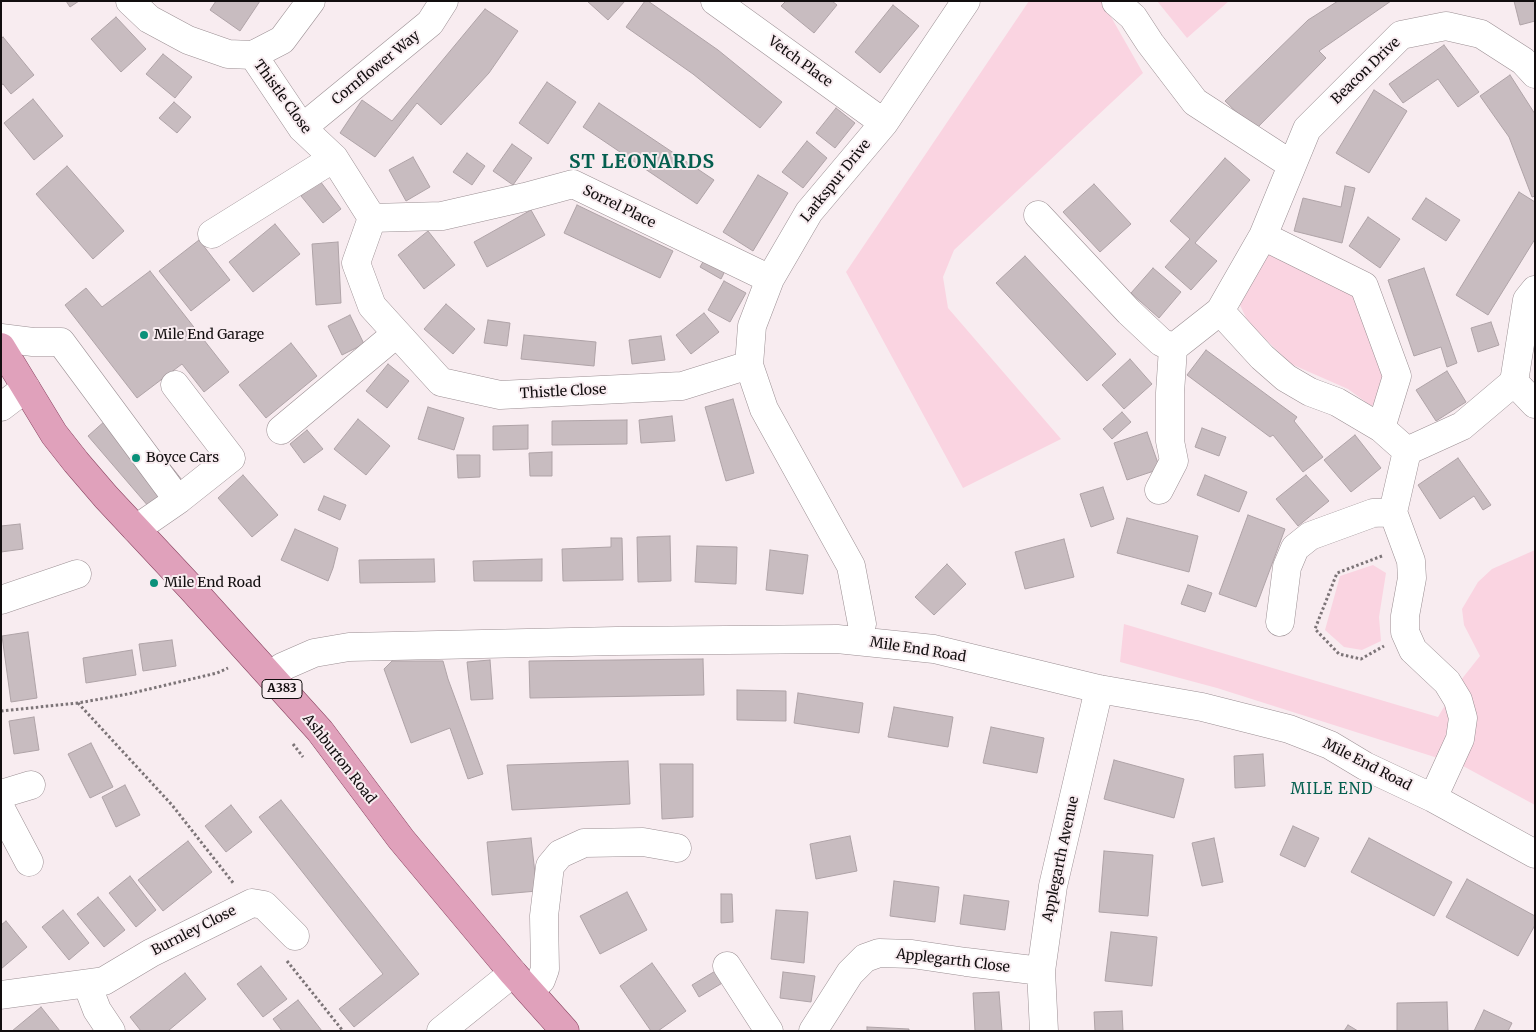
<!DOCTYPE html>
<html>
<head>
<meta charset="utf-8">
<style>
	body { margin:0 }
	#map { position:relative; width:1536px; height:1032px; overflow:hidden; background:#f8ecf0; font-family:Merriweather,serif }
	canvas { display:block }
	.frame { position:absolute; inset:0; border:2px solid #120e0f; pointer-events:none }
</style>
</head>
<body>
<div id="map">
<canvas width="1536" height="1032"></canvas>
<div class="frame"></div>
</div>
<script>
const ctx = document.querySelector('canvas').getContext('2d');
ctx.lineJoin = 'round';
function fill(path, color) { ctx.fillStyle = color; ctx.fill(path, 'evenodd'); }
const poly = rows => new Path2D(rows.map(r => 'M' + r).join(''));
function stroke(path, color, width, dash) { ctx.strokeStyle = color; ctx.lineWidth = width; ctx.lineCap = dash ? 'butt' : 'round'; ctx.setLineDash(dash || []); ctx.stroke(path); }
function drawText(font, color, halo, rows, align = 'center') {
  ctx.font = font + ' Merriweather,serif'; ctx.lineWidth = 4; ctx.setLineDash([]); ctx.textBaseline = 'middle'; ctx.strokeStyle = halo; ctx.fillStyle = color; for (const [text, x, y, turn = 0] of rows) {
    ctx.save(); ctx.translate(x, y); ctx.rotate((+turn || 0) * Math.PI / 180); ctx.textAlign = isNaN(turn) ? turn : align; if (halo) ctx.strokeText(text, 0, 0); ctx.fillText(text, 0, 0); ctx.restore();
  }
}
const green = poly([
	[1029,1,1102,1,1143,73,954,250,943,277,948,308,1061,439,963,488,846,272],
	[1157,1,1229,1,1187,38],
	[1272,249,1357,294,1387,377,1380,402,1371,406,1348,389,1291,364,1248,322,1238,301,1261,256],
	[1535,550,1535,805,1463,766,1217,688,1120,662,1124,624,1438,717,1457,685,1480,656,1464,625,1462,609,1478,582,1492,569],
	[1373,565,1386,573,1379,617,1381,641,1362,650,1344,647,1325,630,1340,576]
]);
const building = poly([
	[66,1,79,1,70,7,66,1],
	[216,1,260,1,240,31,210,10,216,1],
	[587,1,625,1,608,20,587,1],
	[645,1,648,1,718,50,782,102,760,128,693,74,626,27,645,1],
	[786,1,832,1,837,5,814,33,781,6,786,1],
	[1338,1,1391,1,1319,51,1326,58,1255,130,1225,101,1308,20,1338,1],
	[1514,1,1535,1,1535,21,1520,25,1514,1],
	[893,5,919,26,880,73,855,52,893,5],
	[485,9,518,31,489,73,441,125,417,103,375,157,340,133,362,100,392,121,485,9],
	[116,17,146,49,121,72,91,39,116,17],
	[3,37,34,75,11,94,3,84,1,85,1,39,3,37],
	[1444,45,1479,92,1458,107,1438,79,1403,103,1389,84,1444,45],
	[163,54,192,77,175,98,146,74,163,54],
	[1510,75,1535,114,1535,196,1532,197,1509,137,1480,96,1510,75],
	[547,82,576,102,548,144,519,123,547,82],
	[1374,90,1407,111,1369,173,1336,153,1374,90],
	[33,99,63,136,34,160,4,123,33,99],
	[174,102,191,117,177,133,159,118,174,102],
	[599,103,714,180,697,204,583,127,599,103],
	[836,108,855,123,835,148,816,133,836,108],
	[807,141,827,158,803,188,782,172,807,141],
	[512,144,532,158,513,185,493,171,512,144],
	[467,153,485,166,472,185,453,172,467,153],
	[413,157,430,187,406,201,389,170,413,157],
	[1225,158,1250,180,1195,243,1217,261,1191,290,1165,267,1190,239,1170,221,1225,158],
	[67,166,124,231,93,259,36,194,67,166],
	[758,175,788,193,753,251,723,232,758,175],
	[320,181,341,209,323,223,301,196,320,181],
	[1094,184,1131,224,1100,252,1063,212,1094,184],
	[1345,186,1355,188,1342,243,1294,231,1303,198,1341,207,1345,186],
	[1519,192,1535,202,1535,239,1488,315,1456,295,1519,192],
	[1426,198,1460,220,1446,241,1412,219,1426,198],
	[577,205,673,251,660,278,564,233,577,205],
	[531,210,545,235,487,267,474,242,531,210],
	[1368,217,1400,239,1380,268,1349,246,1368,217],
	[275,224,300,254,253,292,229,262,275,224],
	[428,231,455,265,424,289,398,255,428,231],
	[199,240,230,280,191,311,159,271,199,240],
	[338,242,341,303,316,305,312,244,338,242],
	[707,255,727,267,721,279,700,267,707,255],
	[1025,256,1116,354,1087,381,996,283,1025,256],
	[1153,268,1181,292,1159,318,1131,293,1153,268],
	[1424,268,1457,363,1447,367,1441,347,1414,356,1388,280,1424,268],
	[150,271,229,372,204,392,182,364,137,398,65,305,86,288,102,307,150,271],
	[724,281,746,293,730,322,708,310,724,281],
	[446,304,475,329,453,354,424,329,446,304],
	[704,313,719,332,691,354,676,335,704,313],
	[350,315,364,344,342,355,328,326,350,315],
	[488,320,510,323,507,346,484,343,488,320],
	[1491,322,1499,345,1478,352,1471,328,1491,322],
	[524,335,596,342,594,366,521,359,524,335],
	[661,336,665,360,632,364,629,340,661,336],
	[291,343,317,376,266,418,239,385,291,343],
	[1206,350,1297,417,1294,421,1323,457,1303,472,1273,435,1270,437,1187,375,1206,350],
	[1130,359,1152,384,1124,409,1102,385,1130,359],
	[388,364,409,381,387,408,366,391,388,364],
	[1447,371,1466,402,1436,421,1416,390,1447,371],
	[733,399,754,473,726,481,705,407,733,399],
	[123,405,182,480,149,507,88,436,123,405],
	[428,407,464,418,454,450,418,439,428,407],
	[1122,412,1131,422,1112,439,1103,429,1122,412],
	[672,416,675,441,641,443,639,420,672,416],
	[358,419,390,446,366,475,334,449,358,419],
	[627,420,627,444,552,445,552,421,627,420],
	[528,425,528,449,493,450,493,426,528,425],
	[1202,428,1226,437,1219,456,1195,447,1202,428],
	[307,430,323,449,304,463,290,444,307,430],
	[1147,432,1160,469,1127,480,1114,443,1147,432],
	[1355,435,1381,468,1351,492,1324,460,1355,435],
	[552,452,552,476,530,476,529,453,552,452],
	[457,455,480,455,480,477,458,478,457,455],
	[1458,458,1491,505,1483,510,1474,496,1440,519,1418,485,1458,458],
	[243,475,278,515,252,537,218,498,243,475],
	[1205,475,1247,492,1239,512,1197,495,1205,475],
	[1306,475,1329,501,1298,526,1276,499,1306,475],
	[1103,487,1114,519,1091,527,1080,494,1103,487],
	[324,496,346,505,340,520,318,510,324,496],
	[1248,515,1285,529,1256,607,1219,594,1248,515],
	[1127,518,1198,536,1189,572,1117,553,1127,518],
	[20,524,23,549,1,552,1,526,20,524],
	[295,529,338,548,333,568,328,581,281,560,295,529],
	[670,536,671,581,638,582,637,537,670,536],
	[611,538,622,538,623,580,563,581,562,549,611,547,611,538],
	[1064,539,1074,577,1025,589,1015,552,1064,539],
	[697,546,737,547,736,584,695,582,697,546],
	[770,550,808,555,803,594,766,590,770,550],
	[434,559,435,582,360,583,359,560,434,559],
	[542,559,542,581,474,581,473,561,542,559],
	[947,564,966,584,934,615,915,597,947,564],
	[1188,585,1212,593,1205,612,1181,604,1188,585],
	[28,632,37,698,11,702,2,636,28,632],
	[172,640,176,666,143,671,139,644,172,640],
	[132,650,136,675,86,683,83,658,132,650],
	[703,659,704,695,530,698,529,661,703,659],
	[490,660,493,699,471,700,467,662,490,660],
	[392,661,443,661,448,679,483,774,468,779,450,728,411,743,384,669,392,661],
	[737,690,786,691,786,721,737,720,737,690],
	[798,693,863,703,859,733,794,723,798,693],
	[894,707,953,717,948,747,888,737,894,707],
	[34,717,39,750,14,754,9,721,34,717],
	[991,727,1044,738,1037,773,983,763,991,727],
	[91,743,113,787,90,798,68,754,91,743],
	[1263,754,1265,786,1235,788,1234,756,1263,754],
	[1114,760,1184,779,1174,818,1104,799,1114,760],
	[628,761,630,804,512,810,507,765,628,761],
	[660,764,693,764,693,817,662,819,660,764],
	[125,785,140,815,116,827,102,797,125,785],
	[281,800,419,974,354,1027,339,1009,383,974,259,817,281,800],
	[231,805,252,832,226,852,205,826,231,805],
	[1293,826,1319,838,1305,867,1280,855,1293,826],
	[850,836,857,871,816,879,810,844,850,836],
	[531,838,537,891,492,895,487,842,531,838],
	[1214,838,1223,882,1202,886,1192,843,1214,838],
	[1369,838,1452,882,1434,916,1351,872,1369,838],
	[188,841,212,872,163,911,138,880,188,841],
	[1104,851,1153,855,1148,916,1099,912,1104,851],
	[130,876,156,910,136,927,109,893,130,876],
	[1467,879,1535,916,1535,925,1518,956,1446,917,1467,879],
	[894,881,939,887,935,922,890,916,894,881],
	[627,892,647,930,600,954,580,916,627,892],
	[721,894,732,894,733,922,721,923,721,894],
	[964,895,1009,901,1005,930,960,924,964,895],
	[98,897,125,930,104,947,77,914,98,897],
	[63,910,89,943,69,960,42,927,63,910],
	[776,910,808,912,804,963,771,959,776,910],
	[6,921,27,947,1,969,1,925,6,921],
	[1111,932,1157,937,1152,986,1105,981,1111,932],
	[652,963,686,1011,658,1031,651,1031,620,986,652,963],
	[261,966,287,999,263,1017,237,984,261,966],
	[717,970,724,982,699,997,692,985,717,970],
	[783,972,815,976,811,1002,780,998,783,972],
	[185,973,206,999,168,1031,141,1031,130,1017,185,973],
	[999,992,1002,1031,975,1031,973,993,999,992],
	[298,1000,322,1031,282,1031,273,1019,298,1000],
	[1447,1002,1448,1031,1397,1031,1397,1003,1447,1002],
	[41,1007,60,1031,12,1031,41,1007],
	[1484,1010,1512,1023,1508,1031,1474,1031,1484,1010],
	[1122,1011,1123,1031,1095,1031,1094,1012,1122,1011],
	[1348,1025,1358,1031,1344,1031,1348,1025],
	[867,1027,909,1029,909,1031,867,1031,867,1027]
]);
const path = poly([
	[1382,556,1337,573,1315,629,1339,654,1361,659,1384,646],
	[78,703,172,805,234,884],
	[1,711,78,703,128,694,217,673,228,668],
	[293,744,303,757],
	[287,961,343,1031]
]);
const minor = poly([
	[130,1,149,19,188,40,228,54,253,55],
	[715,1,884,123],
	[1116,2,1133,17,1150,43,1195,102,1292,165],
	[253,55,302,128,334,158,372,218,356,263,372,306,441,382,500,395,682,386,749,365],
	[253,55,282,40,311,1],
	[302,128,430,23,444,1],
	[1038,215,1129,312,1161,342,1173,348,1220,311],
	[372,218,442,216,525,197,573,184,770,279],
	[212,234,334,158],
	[1263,236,1364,286,1397,376,1381,428],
	[1,338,33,342,61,342,178,500],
	[1514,382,1535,404],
	[1,407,26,388],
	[281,430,396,334],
	[1407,451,1381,428,1337,402,1310,392,1286,378,1262,357,1220,311,1263,236,1307,129,1401,35,1446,26,1481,34,1523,61,1535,74],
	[1407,451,1393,512,1411,561,1412,578,1405,616,1405,632,1413,650,1447,682,1458,700,1463,718,1460,739,1433,798],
	[1407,451,1462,426,1514,382,1527,300,1535,290],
	[1159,490,1174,461,1170,441,1170,393,1173,348],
	[136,529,178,500,231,458,175,385],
	[1,600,77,574],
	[1280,622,1287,567,1295,548,1310,536,1373,513,1393,512],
	[862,624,851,566,764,409,749,365,752,326,770,279,809,212,884,123,966,1],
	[271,676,282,667,314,653,349,647,616,641,837,639,934,649,1099,689,1202,707,1289,729,1330,745,1365,766,1433,798,1535,854],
	[1,794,31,785],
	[1,809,29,862],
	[727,966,769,1031],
	[87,984,97,1010,111,1031],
	[529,990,541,980,545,969,544,916,550,866,560,854,584,843,643,842,677,848],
	[1,995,104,981,151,953,252,903,264,905,295,936],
	[441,1031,513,973],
	[813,1031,850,973,865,958,879,953,912,954,966,962,1041,971],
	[1044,1031,1041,971,1053,886,1099,689]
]);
const major = poly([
	[1,347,54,434,76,462,106,497,192,589,320,731,401,839,513,973,565,1031]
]);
const markers = [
	[144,335,5,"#0b917a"],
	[136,458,5,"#0b917a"],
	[154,583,5,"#0b917a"]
];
const shields = [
	[282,689,40]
];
const shieldNames = [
	["A383",282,689]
];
const streetNames = [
	["Vetch Place",800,62,36],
	["Cornflower Way",376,68,-39],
	["Beacon Drive",1366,71,-44],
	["Thistle Close",282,97,54],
	["Larkspur Drive",836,181,-51],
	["Sorrel Place",619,207,26],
	["Thistle Close",563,392,-3],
	["Mile End Road",918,650,9],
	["Ashburton Road",339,759,52],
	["Mile End Road",1367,765,27],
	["Applegarth Avenue",1061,859,-78],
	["Burnley Close",194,931,-27],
	["Applegarth Close",953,961,7]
];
const poiNames = [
	["Mile End Garage",154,335],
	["Boyce Cars",146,458],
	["Mile End Road",164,583]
];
const neighbourhoodNames = [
	["MILE END",1332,790]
];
const districtNames = [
	["ST LEONARDS",642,163]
];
fill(green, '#fad4e1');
fill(building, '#c8bcc0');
stroke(building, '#afa3a7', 1);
stroke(minor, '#9b8f93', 29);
stroke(major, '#8a4562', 29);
stroke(path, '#7c7477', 3, [2.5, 2.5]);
stroke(minor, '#fff', 28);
stroke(major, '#e0a1bb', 28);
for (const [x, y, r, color] of markers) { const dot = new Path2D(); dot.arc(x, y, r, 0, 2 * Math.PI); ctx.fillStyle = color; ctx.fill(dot); stroke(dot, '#f8ecf0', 2); }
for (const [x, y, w] of shields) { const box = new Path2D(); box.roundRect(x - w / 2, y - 9.5, w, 19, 4); ctx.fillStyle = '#f8ecf0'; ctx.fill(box); stroke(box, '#120e0f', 1); }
drawText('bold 12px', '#120e0f', null, shieldNames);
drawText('14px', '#120e0f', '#f8ecf0', streetNames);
drawText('14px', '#120e0f', '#f8ecf0', poiNames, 'left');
ctx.letterSpacing = '1px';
drawText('15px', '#045f4f', '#f8ecf0', neighbourhoodNames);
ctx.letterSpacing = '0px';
ctx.letterSpacing = '1px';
drawText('bold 19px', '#045f4f', '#f8ecf0', districtNames);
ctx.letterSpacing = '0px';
</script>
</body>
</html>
